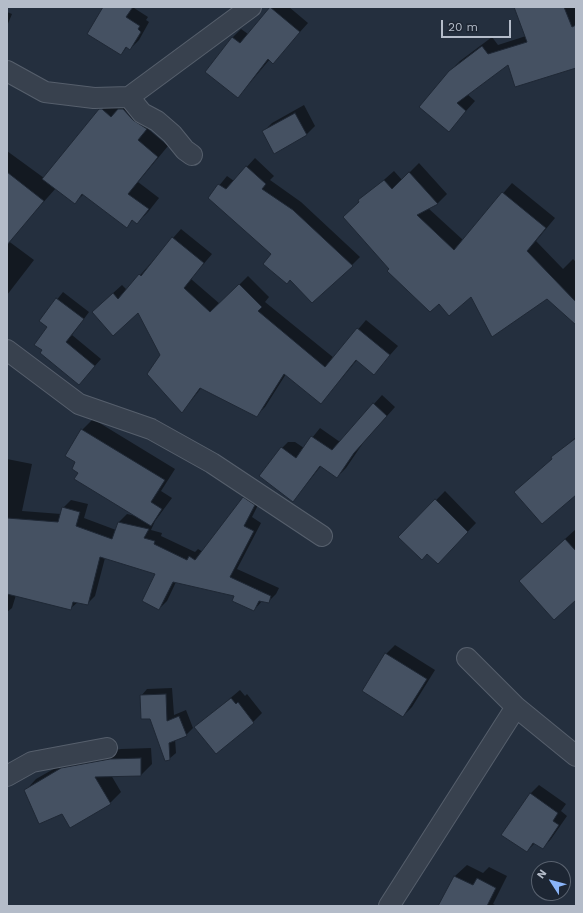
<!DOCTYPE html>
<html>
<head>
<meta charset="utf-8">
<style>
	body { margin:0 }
	#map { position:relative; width:583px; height:913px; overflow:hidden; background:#242f3e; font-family:"Work Sans",sans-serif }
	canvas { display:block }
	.frame { position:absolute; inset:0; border:8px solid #b4bcc9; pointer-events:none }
	.north { position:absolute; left:531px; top:861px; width:40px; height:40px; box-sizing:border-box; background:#1d2633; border:1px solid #59626f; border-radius:50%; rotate:306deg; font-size:11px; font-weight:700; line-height:16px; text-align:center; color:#b4bcc9 }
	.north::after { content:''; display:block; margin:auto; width:14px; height:18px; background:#8ab4f8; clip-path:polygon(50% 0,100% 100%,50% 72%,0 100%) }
	.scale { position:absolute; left:441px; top:20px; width:70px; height:18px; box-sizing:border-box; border:2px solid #b4bcc9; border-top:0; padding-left:5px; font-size:12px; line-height:14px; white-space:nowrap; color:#b4bcc9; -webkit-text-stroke:3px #1d2633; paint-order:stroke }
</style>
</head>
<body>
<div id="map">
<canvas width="583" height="913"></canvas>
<div class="frame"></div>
<div class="north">N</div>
<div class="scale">20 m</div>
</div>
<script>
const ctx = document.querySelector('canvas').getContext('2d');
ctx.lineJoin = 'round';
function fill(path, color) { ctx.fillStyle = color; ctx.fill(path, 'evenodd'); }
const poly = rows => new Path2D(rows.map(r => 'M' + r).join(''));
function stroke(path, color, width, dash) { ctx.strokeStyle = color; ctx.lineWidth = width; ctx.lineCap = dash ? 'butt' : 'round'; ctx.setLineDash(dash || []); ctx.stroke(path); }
const shadow = poly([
	[104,7,135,7,134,8,148,17,146,20,149,22,139,40,130,49,127,47,121,54],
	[271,7,289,7,308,23,273,62,270,59,238,97,233,37,241,29,248,34],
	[515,7,576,7,576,49,509,63,467,94,475,101,448,131,450,71,460,61,492,37,498,45,526,36],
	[7,12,12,14,7,26],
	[130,98,157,118,148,129,168,146,138,182,159,198,148,212,137,223,133,220,127,226,84,194,75,202,56,188,16,233,7,226,7,151,44,178,111,99],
	[304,105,315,126,307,134,263,132,272,123],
	[255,158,274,176,270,180,301,202,360,257,352,265,273,254,209,198,227,176,234,181],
	[419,163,447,194,438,203,428,208,463,240,512,183,555,218,536,241,563,269,573,259,576,262,576,323,548,297,471,295,439,303,390,269,360,201,394,171,402,180],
	[181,229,212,254,191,279,220,304,248,276,269,297,265,302,334,358,366,320,398,346,374,373,357,360,321,403,286,374,265,407,256,416,202,387,182,412,162,355,138,312,102,303,122,285,127,290],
	[7,240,34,260,7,295],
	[63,292,89,312,72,335,101,359,85,377,43,350,48,327,40,321],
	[382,395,395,407,363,443,346,468,337,477,321,466,293,501,279,451,288,442,295,442,304,448,320,428,340,442],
	[93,419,175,469,161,491,172,498,155,521,151,530,162,533,161,536,195,552,198,549,203,552,252,490,262,497,252,517,261,523,237,569,279,588,276,594,268,602,262,601,254,610,236,595,176,582,167,601,159,609,156,573,105,558,95,596,87,604,78,602,71,608,16,595,12,608,7,612,7,459,32,464,22,511,61,514,63,508,71,500,88,504,84,518,116,530,119,522,127,514,136,516,80,472,77,462,82,430],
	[576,437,576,493,553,457],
	[445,491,476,523,438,563,427,553,400,537],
	[576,529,576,599,533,568],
	[395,645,435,670,412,707,403,716,386,654],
	[172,688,174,715,186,710,193,728,186,735,175,739,176,753,169,759,141,696,147,689],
	[240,690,245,696,247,694,262,713,253,722,196,727],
	[151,748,152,764,141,775,111,775,121,792,110,803,62,813,26,790,36,779,73,758,121,749],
	[539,785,566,804,561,811,567,816,551,839,543,848,535,843,527,851,530,794],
	[467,865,483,873,489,867,507,876,493,904,497,906,439,906,455,876]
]);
const building = poly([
	[103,7,133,7,126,17,140,26,138,29,141,32,130,50,126,47,121,55,87,34,103,7],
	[270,7,300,32,273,64,268,59,238,98,205,72,232,37,240,43,270,7],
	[514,7,564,7,572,27,576,25,576,68,515,87,508,65,457,103,466,111,449,132,419,107,449,71,482,46,488,54,527,42,514,7],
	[99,109,102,109,111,117,118,109,123,109,133,120,147,129,138,140,158,157,128,194,149,209,137,224,132,220,127,228,82,194,75,204,42,179,99,109],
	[295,113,307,135,274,154,262,131,295,113],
	[246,166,266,184,262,189,293,210,353,266,312,303,290,280,287,284,263,264,271,254,208,198,218,184,226,189,246,166],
	[7,172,44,201,7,245,7,172],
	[409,172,438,204,417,215,454,250,502,192,546,228,527,251,576,302,576,325,547,299,492,337,471,297,449,316,439,304,430,312,387,271,389,269,343,217,359,202,358,200,384,180,392,189,409,172],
	[172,237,204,263,184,288,210,312,239,284,262,307,258,311,325,367,357,328,390,355,374,375,356,360,321,404,284,374,257,417,200,388,182,413,147,374,160,355,138,313,113,336,92,312,113,293,118,299,139,274,141,276,172,237],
	[56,298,84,319,66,342,95,366,79,385,40,353,42,350,34,345,47,327,39,321,56,298],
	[373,403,387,416,354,453,337,478,320,466,293,502,259,476,281,447,296,458,311,436,332,450,373,403],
	[81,429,165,480,151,502,162,509,151,526,74,479,78,473,72,469,75,462,65,456,81,429],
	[576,438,576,495,542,524,514,492,552,459,551,457,576,438],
	[243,497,255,505,244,526,254,531,230,577,271,596,269,603,259,601,254,611,232,601,234,596,173,582,159,610,142,601,155,574,100,557,88,605,73,602,71,610,7,594,7,518,58,522,62,507,80,512,76,526,112,539,118,522,149,529,144,538,155,541,154,544,187,560,189,556,195,560,243,497],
	[435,499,468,532,438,564,427,554,422,560,398,537,435,499],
	[565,539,576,551,576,600,554,620,519,581,565,539],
	[385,653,427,679,403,717,362,691,385,653],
	[166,694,167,721,179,716,187,736,169,743,170,760,165,761,150,719,141,719,140,695,166,694],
	[231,698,236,704,238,702,254,723,216,754,194,727,231,698],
	[141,758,141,776,95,777,111,804,70,828,62,814,39,824,24,790,61,768,110,759,141,758],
	[530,793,558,813,553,821,559,825,543,849,533,843,527,852,501,835,530,793],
	[454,876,473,885,477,878,496,888,487,906,438,906,454,876]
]);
const minor = poly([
	[7,71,45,92,94,98,129,97,142,113,157,121,172,134,185,150,192,155],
	[129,97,251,7],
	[7,350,79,404,151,429,212,463,322,536],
	[467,658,516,707,576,756],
	[7,776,32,762,107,748],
	[389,906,516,707]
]);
fill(shadow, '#0007');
fill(building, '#455162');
stroke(building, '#1f2835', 1);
stroke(minor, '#565f6c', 22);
stroke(minor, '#38414e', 20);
</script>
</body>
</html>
